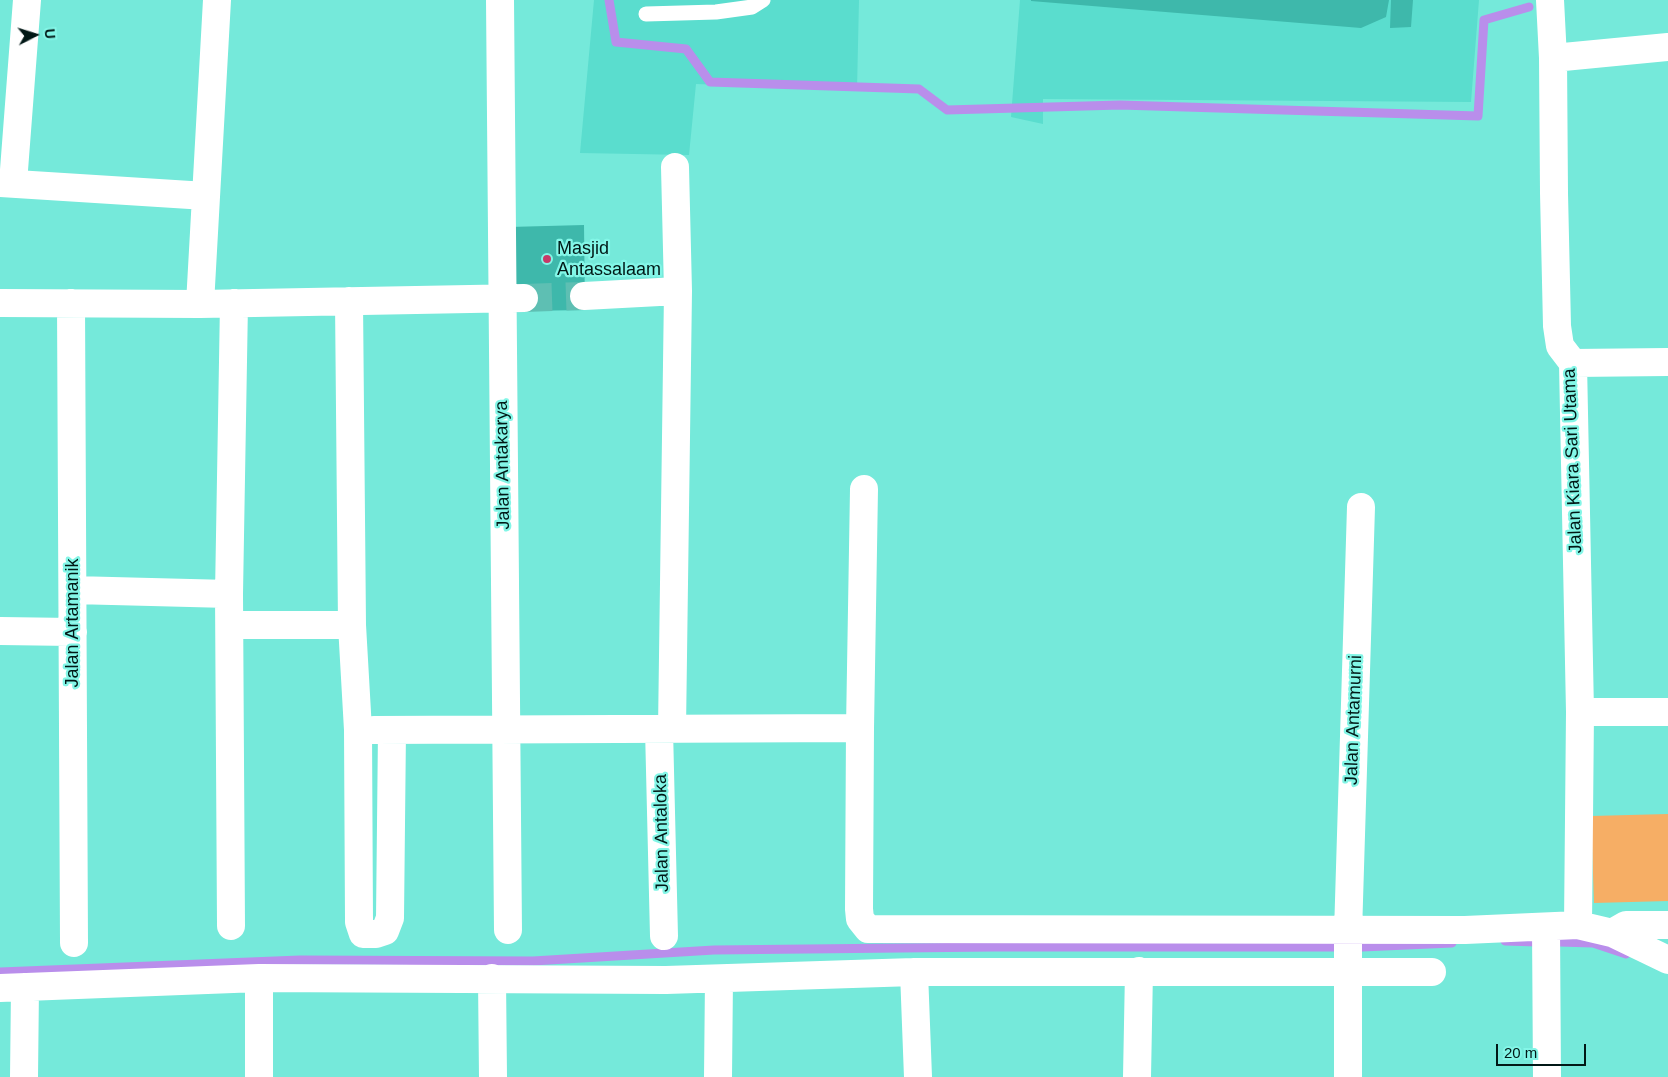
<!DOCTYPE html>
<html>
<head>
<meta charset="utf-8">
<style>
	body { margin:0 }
	#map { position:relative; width:1668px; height:1077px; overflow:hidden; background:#75e9da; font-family:Helvetica,sans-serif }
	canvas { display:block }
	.north { position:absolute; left:10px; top:10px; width:50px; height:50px; -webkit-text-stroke:4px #83f6e7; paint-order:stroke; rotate:85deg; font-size:14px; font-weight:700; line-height:20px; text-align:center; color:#011816 }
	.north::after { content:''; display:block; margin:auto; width:18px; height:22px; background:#011816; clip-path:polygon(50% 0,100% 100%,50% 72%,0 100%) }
	.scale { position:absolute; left:1496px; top:1044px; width:90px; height:22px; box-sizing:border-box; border:2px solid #011816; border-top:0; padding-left:6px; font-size:15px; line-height:18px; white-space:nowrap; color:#011816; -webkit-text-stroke:4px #83f6e7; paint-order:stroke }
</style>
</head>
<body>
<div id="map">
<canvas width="1668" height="1077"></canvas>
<div class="north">U</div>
<div class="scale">20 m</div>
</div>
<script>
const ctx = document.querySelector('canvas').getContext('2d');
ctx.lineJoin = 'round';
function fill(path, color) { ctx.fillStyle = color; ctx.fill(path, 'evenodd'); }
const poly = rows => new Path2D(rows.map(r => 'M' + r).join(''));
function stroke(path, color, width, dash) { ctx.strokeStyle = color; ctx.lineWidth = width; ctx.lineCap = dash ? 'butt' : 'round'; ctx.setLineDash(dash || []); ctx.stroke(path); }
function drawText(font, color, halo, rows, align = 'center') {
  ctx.font = font + ' Helvetica,sans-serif'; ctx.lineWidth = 4.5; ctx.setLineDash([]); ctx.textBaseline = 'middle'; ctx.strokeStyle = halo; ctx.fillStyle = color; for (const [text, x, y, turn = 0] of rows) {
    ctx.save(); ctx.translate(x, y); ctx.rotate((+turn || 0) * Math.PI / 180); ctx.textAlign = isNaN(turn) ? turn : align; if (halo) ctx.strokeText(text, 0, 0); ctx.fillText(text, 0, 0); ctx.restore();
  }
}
const built = poly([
	[594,0,859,0,857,90,696,84,689,155,580,153],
	[1020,0,1479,0,1471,102,1043,99,1043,124,1011,117]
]);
const green = poly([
	[1668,814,1668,901,1594,903,1591,816]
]);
const stream = poly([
	[609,0,616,42,686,49,710,82,919,89,947,110,1120,105,1478,116,1484,20,1529,7],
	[1505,941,1537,942],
	[1559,942,1593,943,1626,954,1629,952],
	[0,972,300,960,533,961,714,950,994,947,1362,947,1452,943]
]);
const building = poly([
	[1031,0,1389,0,1386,17,1361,28,1031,1],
	[1391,0,1413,0,1411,27,1390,28],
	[584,225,585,310,524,311,510,291,509,227]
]);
const streetTunnel = poly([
	[524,298,584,296]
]);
const lane = poly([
	[646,14,716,12,752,7,763,0]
]);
const street = poly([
	[500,0,508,930],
	[1550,0,1553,58,1554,193,1557,326,1560,346,1573,363,1580,712,1578,925],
	[1553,58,1668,47],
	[0,183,206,196],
	[13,183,27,0],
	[584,296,678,291],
	[349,301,352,625,358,730,359,922,363,934,376,934,385,931,390,918,392,730],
	[0,303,200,304,524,298],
	[71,303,74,943],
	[200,304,217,0],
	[1573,363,1668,362],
	[864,489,860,728,859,909,860,919,868,929,1465,930,1578,925,1612,933,1668,960],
	[73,590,229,594],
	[230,625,352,625],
	[0,631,73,632],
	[1580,712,1668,712],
	[659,729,664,936],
	[672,729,678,291,675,167],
	[374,730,860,728],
	[231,926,229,594,234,303],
	[1546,927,1547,1077],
	[1612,933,1626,925,1668,925],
	[914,972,918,1077],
	[259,978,259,1077],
	[492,978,493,1077],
	[0,988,259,978,666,980,914,972,1432,972],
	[24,1077,25,987],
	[718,1077,719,979],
	[1137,1077,1139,971],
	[1348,1077,1348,933,1361,507]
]);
const markers = [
	[547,259,5,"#c63968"]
];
const poiNames = [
	["Masjid",557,249],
	["Antassalaam",557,270]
];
const streetNames = [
	["Jalan Kiara Sari Utama",1573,461,-92],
	["Jalan Antakarya",503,465,-91],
	["Jalan Artamanik",73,623,-90],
	["Jalan Antamurni",1354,720,-88],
	["Jalan Antaloka",662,833,-91]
];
fill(built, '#5addce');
fill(green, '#f6ae65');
stroke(stream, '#b98eeb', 9);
fill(building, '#3eb8ab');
stroke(streetTunnel, '#5ebfb3', 28, [28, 14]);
stroke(lane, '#fff', 15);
stroke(street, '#fff', 28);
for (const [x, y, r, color] of markers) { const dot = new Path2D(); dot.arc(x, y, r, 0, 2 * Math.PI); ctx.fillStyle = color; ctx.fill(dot); stroke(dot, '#83f6e7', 2); }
drawText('18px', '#011816', '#83f6e7', poiNames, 'left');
drawText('18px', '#011816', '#83f6e7', streetNames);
</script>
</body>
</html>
